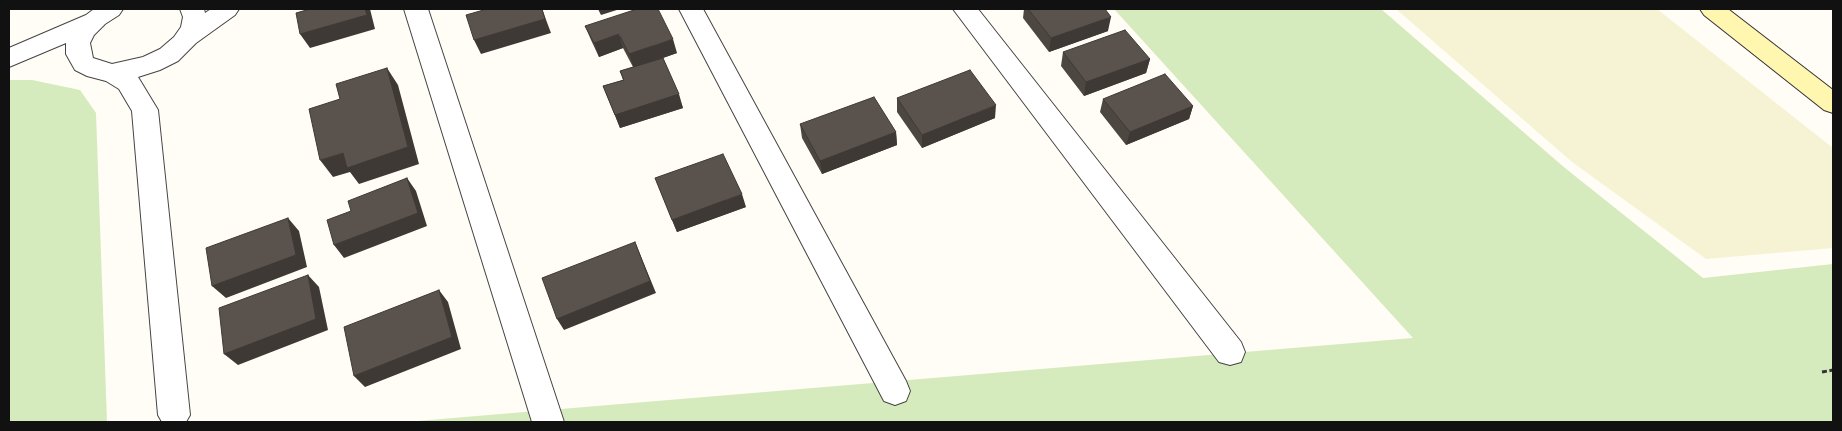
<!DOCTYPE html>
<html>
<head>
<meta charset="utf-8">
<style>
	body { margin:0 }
	#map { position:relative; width:1842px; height:431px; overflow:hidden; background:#fffdf5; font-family:Merriweather,serif }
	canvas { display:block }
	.frame { position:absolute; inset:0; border:10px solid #111; pointer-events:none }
</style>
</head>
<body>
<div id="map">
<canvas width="1842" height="431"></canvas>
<div class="frame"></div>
</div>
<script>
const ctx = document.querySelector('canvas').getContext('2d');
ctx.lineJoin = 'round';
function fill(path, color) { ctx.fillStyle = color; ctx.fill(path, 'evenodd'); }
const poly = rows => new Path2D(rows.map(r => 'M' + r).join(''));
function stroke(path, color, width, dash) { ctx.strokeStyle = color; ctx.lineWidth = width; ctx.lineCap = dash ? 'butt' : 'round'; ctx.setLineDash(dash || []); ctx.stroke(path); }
const farmland = poly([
	[1396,9,1657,9,1833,148,1833,248,1706,259,1572,162]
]);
const green = poly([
	[1114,9,1381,9,1565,168,1703,278,1833,264,1833,422,405,422,1413,338],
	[9,80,32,80,80,90,96,113,107,422,9,422]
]);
const path = poly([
	[1822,372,1833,370]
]);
const street = poly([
	[94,9,123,9,119,15,105,24,94,35,90,43,93,58,112,64,143,57,160,49,174,37,181,27,183,17,180,9,204,9,205,13,211,9,239,9,235,15,196,43,178,61,160,70,138,77,158,110,190,415,186,422,162,422,158,415,132,111,119,89,106,81,87,76,75,70,66,54,66,43,9,67,9,48,86,15,94,9],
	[404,9,428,9,564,422,532,422,404,9],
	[679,9,703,9,906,381,910,391,906,401,895,405,884,401,679,9],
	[953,9,978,9,1241,342,1245,352,1241,362,1230,365,1219,362,953,9]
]);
const secondary = poly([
	[1700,9,1728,9,1833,90,1833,113,1824,110,1704,15,1700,9]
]);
const wall = poly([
	[1024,9,1105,9,1108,31,1049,52,1023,18],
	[585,26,677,53,663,58,683,108,620,128,603,86,623,80,620,71,633,67,623,48,599,57,591,40],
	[1063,52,1150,59,1146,73,1084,96,1061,66],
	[897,98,995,118,922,148,897,112],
	[1103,99,1193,106,1189,119,1126,145,1100,112],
	[800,124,896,132,897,145,822,174,802,138],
	[655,178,746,207,677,232]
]);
const shadedWall = poly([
	[365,9,370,9,375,29,310,48,300,34],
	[542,9,551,33,481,54,474,40],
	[598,9,620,9,601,15],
	[1111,17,1108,31,1049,52,1051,38],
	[619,34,623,48,599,57,594,43],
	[673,39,677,53,634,68,629,54],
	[1150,59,1146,73,1084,96,1086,82],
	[387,68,398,85,419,164,359,184,350,172,333,177,320,160,343,153],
	[679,94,683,108,620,128,615,115],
	[996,105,995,118,922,148,922,135],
	[1193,106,1189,119,1126,145,1130,132],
	[896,132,897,145,822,174,820,161],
	[407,178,416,191,427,226,344,258,334,245],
	[742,194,746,207,677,232,672,220],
	[288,218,299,231,307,267,226,298,212,286],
	[635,242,656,293,564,330,557,319],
	[308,275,319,287,328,330,238,365,224,354],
	[439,290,448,302,461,349,365,387,354,376]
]);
const building = poly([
	[310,9,365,9,367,15,300,34,296,13,310,9],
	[487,9,542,9,545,19,474,40,466,15,487,9],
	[637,9,658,9,673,39,629,54,619,34,594,43,585,26,637,9],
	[1028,9,1105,9,1111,17,1051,38,1028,9],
	[1125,30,1150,59,1086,82,1063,52,1125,30],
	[663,58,679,94,615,115,603,86,624,80,620,71,663,58],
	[387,68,408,147,347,168,343,153,320,160,309,109,340,99,336,84,387,68],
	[970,70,996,105,922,135,897,98,970,70],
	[1165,74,1193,106,1130,132,1103,99,1165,74],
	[874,97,896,132,820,161,800,124,874,97],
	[723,154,742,194,672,220,655,178,723,154],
	[407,178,418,213,334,245,327,220,351,211,348,201,407,178],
	[288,218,296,255,212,286,206,248,288,218],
	[635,242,650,281,557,319,542,278,635,242],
	[308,275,316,319,224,354,219,308,308,275],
	[439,290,452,337,354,376,344,327,439,290]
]);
fill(farmland, '#f6f3d4');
fill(green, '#d5ebbd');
stroke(street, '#444', 2);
stroke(secondary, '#333', 2);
stroke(path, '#333', 3, [5, 2.5]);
fill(street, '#fff');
fill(secondary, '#fff6b0');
fill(wall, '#4d4742');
fill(shadedWall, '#3f3936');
fill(building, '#5a524d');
stroke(building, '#3f3936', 1);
</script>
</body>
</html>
